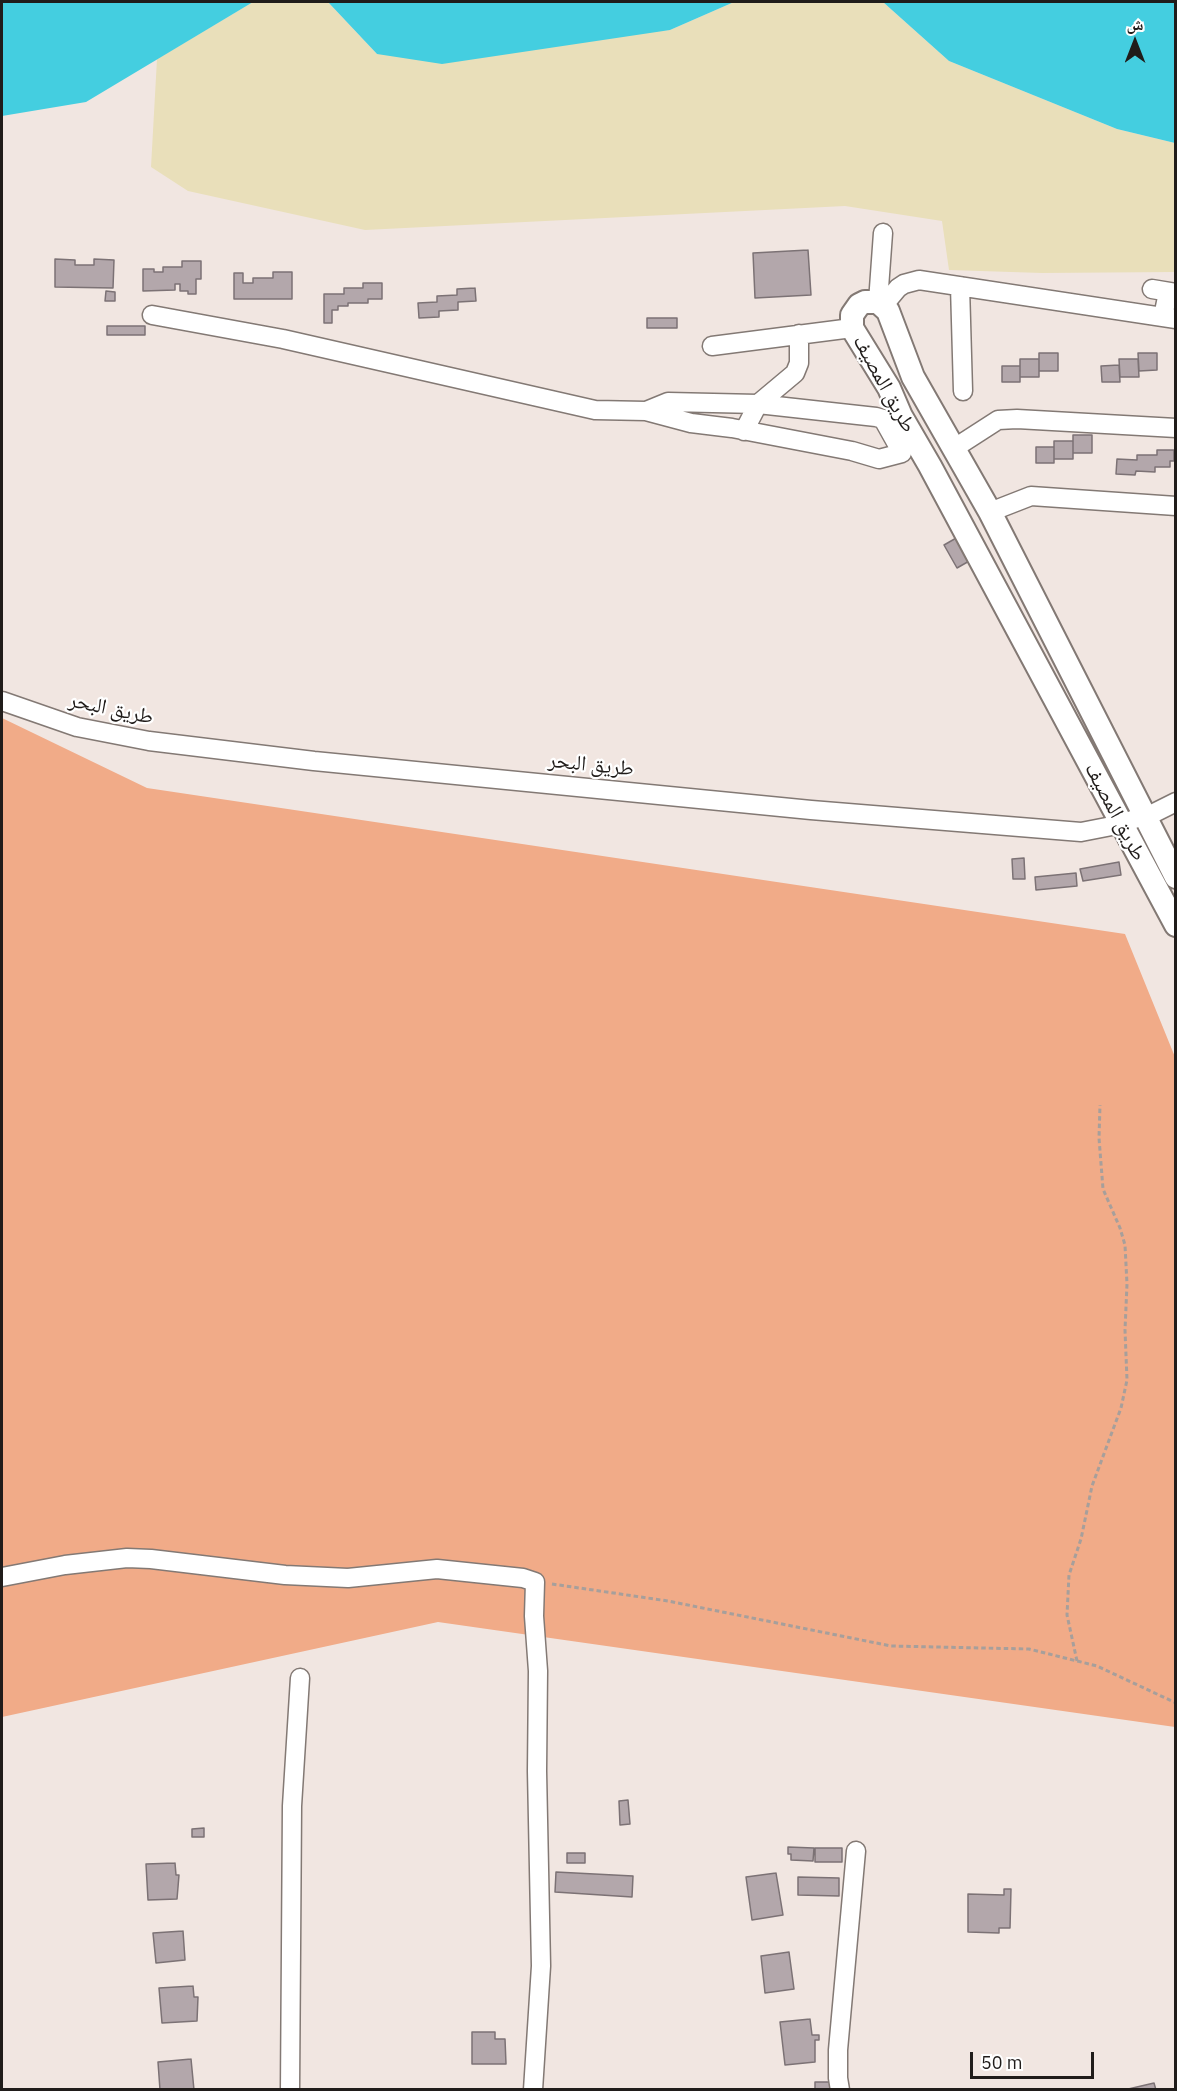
<!DOCTYPE html>
<html>
<head>
<meta charset="utf-8">
<style>
	body { margin:0 }
	#map { position:relative; width:1177px; height:2091px; overflow:hidden; background:#f1e6e1; font-family:"IBM Plex Sans","Noto Naskh Arabic",sans-serif }
	canvas { display:block }
	.frame { position:absolute; inset:0; border:3px solid #201c1a; pointer-events:none }
	.north { position:absolute; left:1105px; top:12px; width:60px; height:60px; -webkit-text-stroke:4px #fff; paint-order:stroke; rotate:0deg; font-size:16px; font-weight:700; line-height:24px; text-align:center; color:#201c1a }
	.north::after { content:''; display:block; margin:auto; width:21px; height:27px; background:#201c1a; clip-path:polygon(50% 0,100% 100%,50% 72%,0 100%) }
	.scale { position:absolute; left:970px; top:2052px; width:124px; height:27px; box-sizing:border-box; border:3px solid #201c1a; border-top:0; padding-left:8px; font-size:18px; line-height:21px; white-space:nowrap; color:#201c1a; -webkit-text-stroke:4px #fff; paint-order:stroke }
</style>
</head>
<body>
<div id="map">
<canvas width="1177" height="2091"></canvas>
<div class="frame"></div>
<div class="north">ش</div>
<div class="scale">50 m</div>
</div>
<script>
const ctx = document.querySelector('canvas').getContext('2d');
ctx.lineJoin = 'round';
function fill(path, color) { ctx.fillStyle = color; ctx.fill(path, 'evenodd'); }
const poly = rows => new Path2D(rows.map(r => 'M' + r).join(''));
function stroke(path, color, width, dash) { ctx.strokeStyle = color; ctx.lineWidth = width; ctx.lineCap = dash ? 'butt' : 'round'; ctx.setLineDash(dash || []); ctx.stroke(path); }
function drawText(font, color, halo, rows, align = 'center') {
  ctx.font = font + ' "IBM Plex Sans","Noto Naskh Arabic",sans-serif'; ctx.lineWidth = 4.5; ctx.setLineDash([]); ctx.textBaseline = 'middle'; ctx.strokeStyle = halo; ctx.fillStyle = color; for (const [text, x, y, turn = 0] of rows) {
    ctx.save(); ctx.translate(x, y); ctx.rotate((+turn || 0) * Math.PI / 180); ctx.textAlign = isNaN(turn) ? turn : align; if (halo) ctx.strokeText(text, 0, 0); ctx.fillText(text, 0, 0); ctx.restore();
  }
}
const green = poly([
	[2,718,147,788,1125,934,1175,1057,1175,1727,438,1622,2,1717]
]);
const sand = poly([
	[253,2,328,2,377,54,670,30,734,2,883,2,949,61,1117,129,1175,143,1175,272,1042,273,949,270,942,221,845,206,365,230,188,191,151,167,157,59]
]);
const water = poly([
	[2,2,253,2,86,102,2,116],
	[328,2,734,2,670,30,442,64,377,54],
	[883,2,1175,2,1175,143,1117,129,949,61]
]);
const building = poly([
	[808,250,811,295,755,298,753,253,808,250],
	[55,259,75,260,75,265,94,265,94,259,114,260,113,288,55,287,55,259],
	[182,261,201,261,201,279,196,279,196,294,188,294,188,291,180,291,180,284,175,284,175,290,143,291,143,269,154,269,154,272,163,272,163,267,182,267,182,261],
	[273,272,292,272,292,299,234,299,234,273,243,273,243,283,253,283,253,278,273,278,273,272],
	[363,283,382,283,382,299,368,299,368,303,348,303,348,306,338,306,338,310,332,310,332,323,324,323,324,294,344,294,344,288,363,288,363,283],
	[475,288,476,301,458,302,458,310,439,311,439,317,419,318,418,303,437,302,437,296,457,295,457,289,475,288],
	[106,291,115,292,115,301,105,301,106,291],
	[647,318,677,318,677,328,647,328,647,318],
	[107,326,145,326,145,335,107,335,107,326],
	[1039,353,1058,353,1058,371,1039,371,1039,353],
	[1138,353,1157,353,1157,370,1139,371,1138,353],
	[1020,359,1039,359,1039,377,1020,377,1020,359],
	[1119,359,1138,359,1139,377,1120,377,1119,359],
	[1119,365,1120,382,1102,382,1101,366,1119,365],
	[1002,366,1020,366,1020,382,1002,382,1002,366],
	[1073,435,1092,435,1092,453,1073,453,1073,435],
	[1054,441,1073,441,1073,459,1054,459,1054,441],
	[1036,447,1054,447,1054,463,1036,463,1036,447],
	[1157,450,1174,450,1174,461,1170,461,1170,467,1155,467,1155,472,1136,471,1135,475,1116,474,1117,459,1137,460,1137,455,1157,455,1157,450],
	[958,537,971,560,957,568,944,545,958,537],
	[1024,858,1025,879,1013,879,1012,859,1024,858],
	[1119,862,1121,875,1083,881,1080,869,1119,862],
	[1076,873,1077,886,1036,890,1035,877,1076,873],
	[628,1800,630,1824,620,1825,619,1801,628,1800],
	[204,1828,204,1837,192,1837,192,1829,204,1828],
	[788,1847,814,1848,813,1861,791,1860,791,1854,788,1854,788,1847],
	[815,1848,842,1848,842,1862,815,1862,815,1848],
	[567,1853,585,1853,585,1863,567,1863,567,1853],
	[175,1863,176,1875,179,1875,177,1899,148,1900,146,1864,175,1863],
	[556,1872,633,1876,632,1897,555,1892,556,1872],
	[776,1873,783,1915,752,1920,746,1877,776,1873],
	[798,1877,839,1878,839,1896,798,1895,798,1877],
	[1004,1889,1011,1889,1010,1928,999,1928,999,1933,968,1932,968,1894,1004,1895,1004,1889],
	[183,1931,185,1960,156,1963,153,1933,183,1931],
	[789,1952,794,1989,765,1993,761,1956,789,1952],
	[193,1986,194,1997,198,1997,197,2021,162,2023,159,1988,193,1986],
	[810,2019,812,2035,819,2035,819,2040,815,2040,815,2062,785,2065,780,2022,810,2019],
	[472,2032,495,2032,495,2039,505,2039,506,2064,472,2064,472,2032],
	[191,2059,194,2090,160,2090,158,2062,191,2059],
	[815,2082,832,2082,832,2090,815,2090,815,2082],
	[1154,2083,1156,2090,1124,2090,1154,2083]
]);
const path = poly([
	[552,1584,668,1601,891,1646,1029,1649,1097,1666,1176,1703],
	[1077,1661,1067,1615,1069,1575,1081,1539,1092,1486,1121,1408,1127,1380,1125,1330,1127,1284,1125,1245,1120,1228,1103,1189,1099,1138,1100,1105]
]);
const minor = poly([
	[960,286,963,391],
	[1152,289,1176,293],
	[878,302,883,233],
	[883,306,898,288,904,284,919,280,1176,319],
	[152,315,283,339,595,410,646,411,691,423,732,428,852,451,879,459,902,453,883,419,876,417,758,404,668,402,646,411],
	[1163,317,1168,292],
	[712,346,852,328],
	[744,431,758,404,795,373,799,363,799,334],
	[953,449,998,420,1017,419,1176,428],
	[990,512,1031,496,1176,506],
	[2,701,77,727,149,741,314,761,811,810,1081,832,1122,824,1137,818,1144,818,1176,802],
	[2,1577,65,1565,127,1558,151,1559,285,1575,348,1578,437,1569,523,1578,535,1582,534,1616,538,1671,537,1771,541,1966,533,2090],
	[290,2090,292,1806,300,1678],
	[840,2090,838,2078,838,2050,856,1851]
]);
const major = poly([
	[1176,877,990,512,913,377,888,311,878,302,865,302,859,305,852,315,852,328,889,388,901,416,930,466,1176,925]
]);
const streetNames = [
	["طريق المصيف",884,384,61],
	["طريق البحر",111,709,12],
	["طريق البحر",591,765,6],
	["طريق المصيف",1115,812,62]
];
fill(green, '#f1ab88');
fill(sand, '#e9dfba');
fill(water, '#44cee0');
fill(building, '#b3a7ab');
stroke(building, '#7c7275', 1.5);
stroke(minor, '#837974', 21);
stroke(major, '#837974', 26);
stroke(path, '#a79f9b', 3, [4.5, 3]);
stroke(minor, '#fff', 18);
stroke(major, '#fff', 22);
drawText('21px', '#201c1a', '#fff', streetNames);
</script>
</body>
</html>
